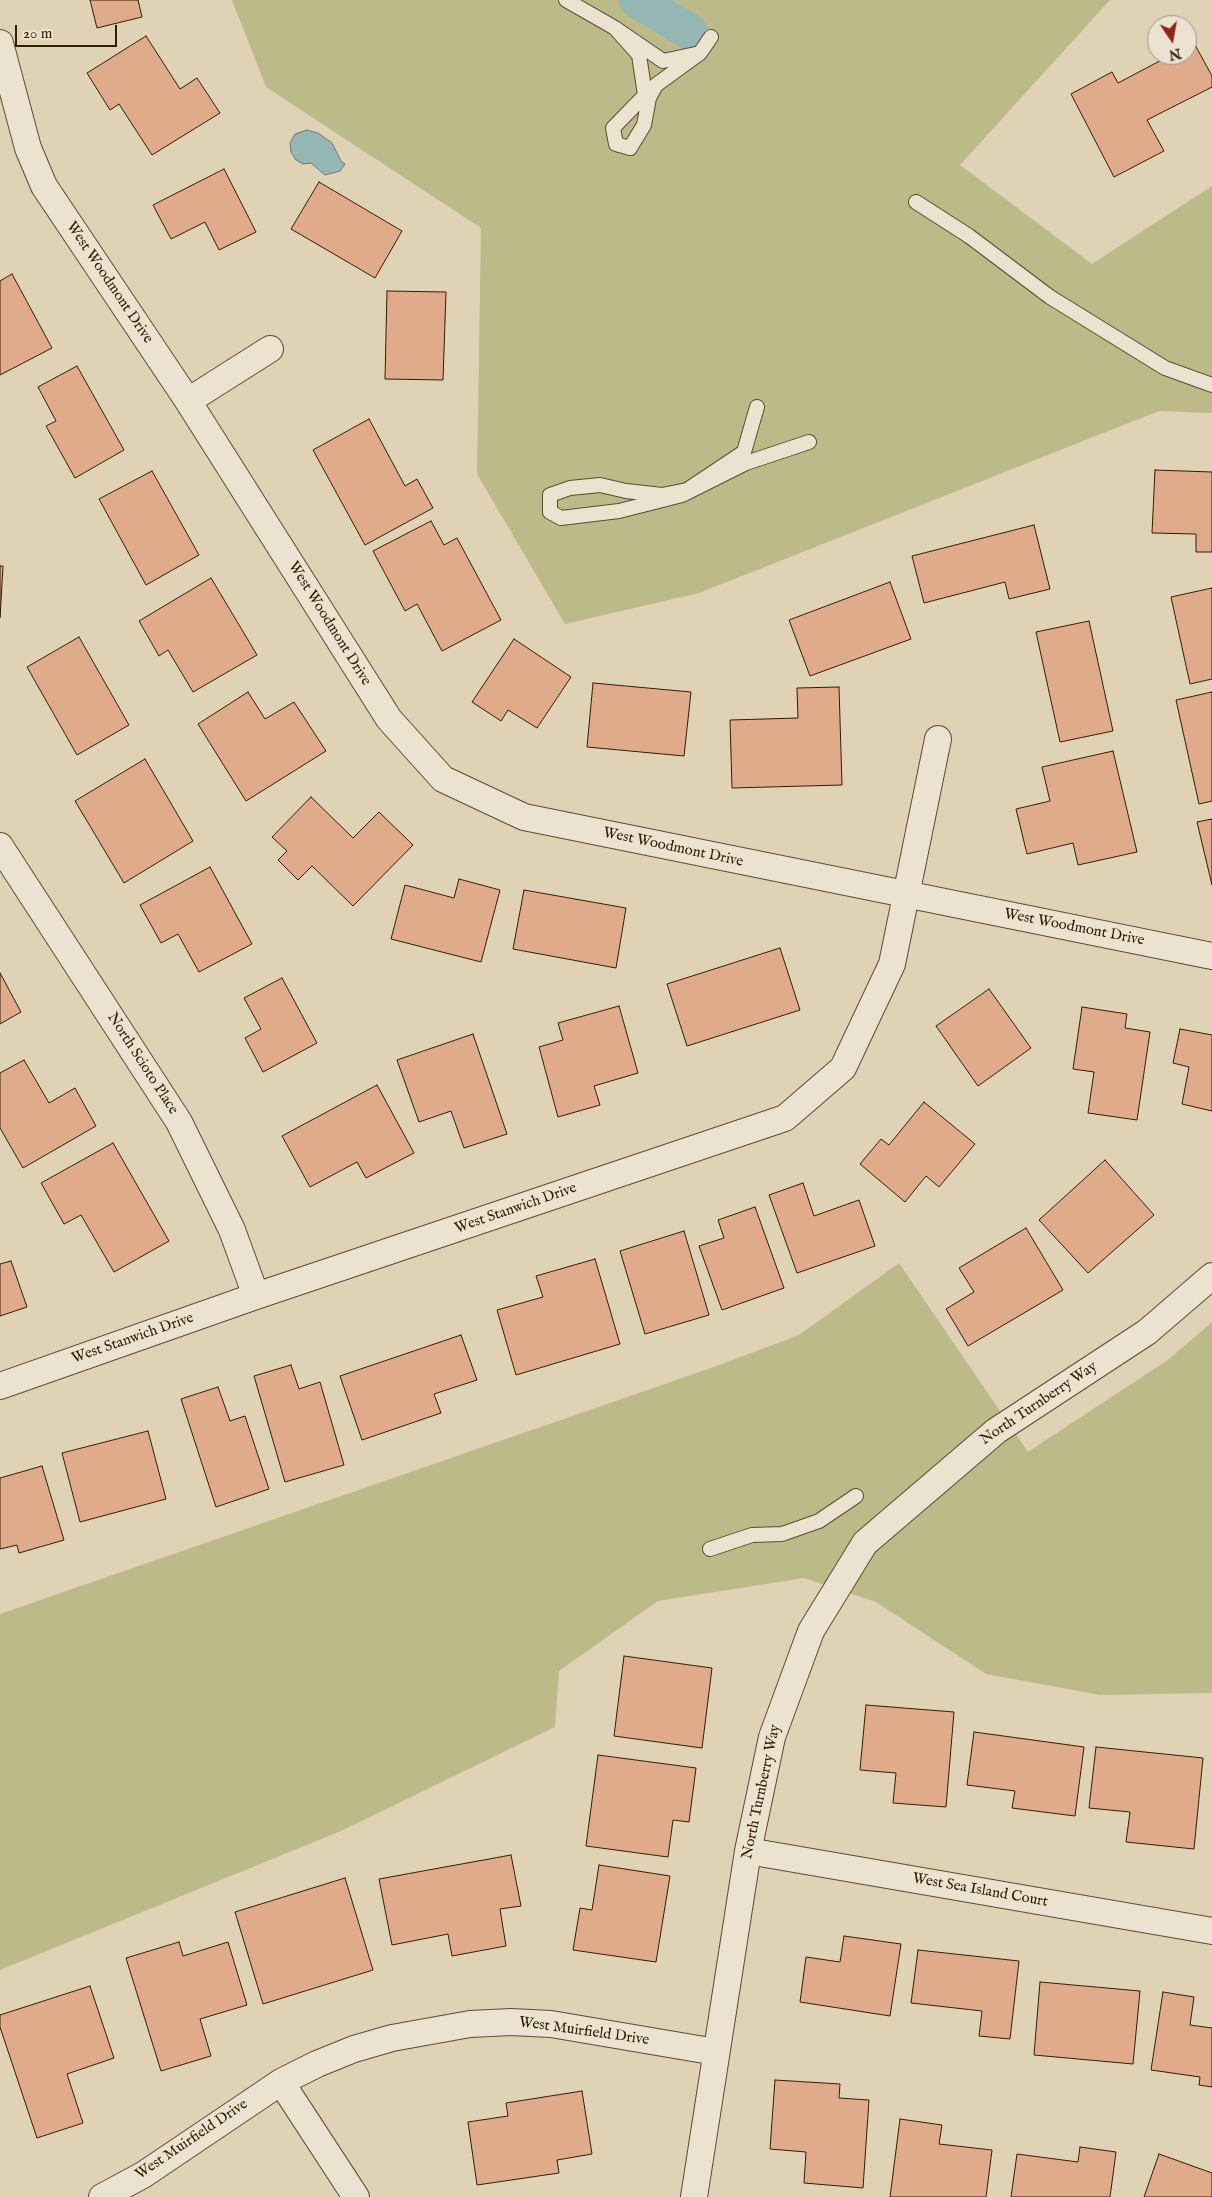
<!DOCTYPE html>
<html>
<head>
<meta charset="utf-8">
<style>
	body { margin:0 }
	#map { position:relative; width:1212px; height:2197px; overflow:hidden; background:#e0d3b5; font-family:"IM FELL English",serif }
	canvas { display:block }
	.north { position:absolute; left:1147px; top:15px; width:50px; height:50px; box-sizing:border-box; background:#ebe2cf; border:1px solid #a1937e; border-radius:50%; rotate:168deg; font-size:14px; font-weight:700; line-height:20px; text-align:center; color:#331d04 }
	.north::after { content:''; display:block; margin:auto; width:18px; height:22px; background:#8f2418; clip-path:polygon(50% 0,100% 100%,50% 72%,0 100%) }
	.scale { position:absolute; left:15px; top:25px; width:102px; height:22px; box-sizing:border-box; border:2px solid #331d04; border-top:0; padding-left:6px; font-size:15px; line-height:18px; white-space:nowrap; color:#331d04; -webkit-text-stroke:4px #ebe2cf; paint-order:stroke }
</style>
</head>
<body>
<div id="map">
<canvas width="1212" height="2197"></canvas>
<div class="north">N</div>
<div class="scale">20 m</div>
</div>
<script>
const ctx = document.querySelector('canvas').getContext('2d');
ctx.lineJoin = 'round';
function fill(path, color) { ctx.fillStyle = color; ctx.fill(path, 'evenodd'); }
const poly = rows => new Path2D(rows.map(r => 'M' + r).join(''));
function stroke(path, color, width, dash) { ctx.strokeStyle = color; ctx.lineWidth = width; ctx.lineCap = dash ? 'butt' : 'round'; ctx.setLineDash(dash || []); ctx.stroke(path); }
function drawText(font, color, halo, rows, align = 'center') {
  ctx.font = font + ' "IM FELL English",serif'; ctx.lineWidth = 4; ctx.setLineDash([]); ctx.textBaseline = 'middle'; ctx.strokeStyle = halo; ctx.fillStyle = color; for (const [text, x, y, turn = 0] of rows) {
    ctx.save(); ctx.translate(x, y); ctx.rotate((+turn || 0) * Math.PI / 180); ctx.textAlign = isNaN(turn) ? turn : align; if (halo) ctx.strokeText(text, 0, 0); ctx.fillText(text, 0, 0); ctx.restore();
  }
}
const green = poly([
	[232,0,1110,0,960,165,1092,264,1212,186,1212,413,1159,411,699,593,565,624,477,474,481,228,266,87],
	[899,1263,1028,1452,1169,1359,1212,1322,1212,1693,1100,1695,986,1674,876,1602,804,1578,658,1601,559,1671,555,1727,341,1831,0,1970,0,1614,714,1367,799,1335]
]);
const water = poly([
	[307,130,318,133,332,143,341,161,345,164,340,171,325,175,311,163,303,164,296,160,291,152,290,143,295,134,307,130]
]);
const canal = poly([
	[637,0,690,32]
]);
const building = poly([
	[90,0,138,0,142,17,97,28,90,0],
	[146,36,180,89,197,78,220,113,152,155,119,104,110,110,87,73,146,36],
	[1194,43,1212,76,1212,87,1147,120,1164,151,1114,177,1071,94,1112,72,1118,83,1171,55,1187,55,1187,46,1194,43],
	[224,169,256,232,219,250,205,222,171,239,153,205,224,169],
	[319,182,402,231,375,278,291,229,319,182],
	[12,274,52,348,0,375,0,281,12,274],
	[387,291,446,292,443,380,385,379,387,291],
	[77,366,124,450,75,478,46,426,56,421,38,387,77,366],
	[369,419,405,486,417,479,433,508,365,545,313,450,369,419],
	[1155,470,1212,472,1212,552,1196,552,1196,534,1152,533,1155,470],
	[152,471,199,555,146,585,99,499,152,471],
	[431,521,444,545,457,538,501,620,442,651,417,604,405,611,373,551,431,521],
	[1034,525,1050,589,1009,599,1005,582,924,603,912,556,1034,525],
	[0,566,3,566,0,618,0,566],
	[211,578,257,655,193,692,168,650,159,656,139,621,211,578],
	[890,582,911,639,810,676,789,620,890,582],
	[1212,588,1212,679,1190,684,1171,597,1212,588],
	[1089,621,1113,731,1060,742,1036,632,1089,621],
	[79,637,129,725,77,755,27,667,79,637],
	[514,639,571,677,537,728,508,710,501,721,472,702,514,639],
	[593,683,691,692,684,756,587,747,593,683],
	[839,687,842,785,732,788,730,720,798,718,797,688,839,687],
	[248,692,265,719,294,702,326,751,246,801,198,724,248,692],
	[1212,692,1212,801,1199,804,1176,700,1212,692],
	[1113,751,1137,852,1078,865,1073,843,1027,854,1016,809,1050,801,1042,767,1113,751],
	[145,759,193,841,124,883,75,801,145,759],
	[311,797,353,838,379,812,413,845,353,906,312,866,298,880,278,860,287,851,272,837,311,797],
	[1212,819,1212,885,1197,822,1212,819],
	[210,867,252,944,199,972,178,934,161,943,140,905,210,867],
	[459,879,500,890,481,962,391,939,405,885,454,898,459,879],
	[524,890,626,908,616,968,513,949,524,890],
	[780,948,800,1010,687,1046,667,984,780,948],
	[0,973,21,1012,0,1024,0,973],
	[282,978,317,1043,263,1072,245,1038,261,1029,244,998,282,978],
	[989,989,1031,1048,978,1086,936,1026,989,989],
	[619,1006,638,1073,594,1086,600,1105,558,1117,539,1047,563,1040,558,1023,619,1006],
	[1082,1007,1127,1014,1125,1028,1150,1032,1137,1120,1088,1113,1094,1072,1073,1069,1082,1007],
	[1180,1029,1212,1035,1212,1111,1182,1104,1189,1067,1173,1063,1180,1029],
	[473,1034,507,1134,464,1148,451,1111,419,1122,397,1060,473,1034],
	[24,1060,49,1103,75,1088,96,1126,23,1168,0,1128,0,1073,24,1060],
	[377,1085,414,1153,366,1178,357,1162,310,1187,282,1136,377,1085],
	[924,1102,975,1144,939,1187,926,1176,905,1202,860,1164,881,1139,889,1145,924,1102],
	[113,1143,169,1241,114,1272,81,1215,64,1224,41,1183,113,1143],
	[1105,1160,1154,1215,1088,1273,1039,1220,1105,1160],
	[803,1183,814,1216,859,1200,875,1246,797,1273,769,1195,803,1183],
	[755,1207,784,1288,722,1310,699,1246,724,1238,718,1220,755,1207],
	[1026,1228,1063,1290,968,1346,946,1309,974,1292,959,1268,1026,1228],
	[684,1231,709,1315,645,1334,620,1251,684,1231],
	[595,1259,620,1344,516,1375,497,1310,543,1297,536,1276,595,1259],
	[11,1261,27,1307,0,1316,0,1264,11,1261],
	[461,1335,477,1380,434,1394,441,1413,362,1440,340,1376,461,1335],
	[291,1365,299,1389,320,1382,344,1465,285,1482,254,1376,291,1365],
	[218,1387,230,1421,245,1416,269,1489,216,1507,181,1399,218,1387],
	[148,1431,166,1499,80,1522,62,1453,148,1431],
	[42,1466,64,1540,19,1553,17,1545,0,1549,0,1478,42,1466],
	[624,1656,712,1668,702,1748,614,1736,624,1656],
	[866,1705,954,1712,946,1807,893,1803,896,1773,860,1770,866,1705],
	[974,1732,1084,1747,1075,1816,1012,1808,1015,1791,967,1785,974,1732],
	[1096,1747,1203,1758,1194,1849,1126,1842,1130,1812,1089,1808,1096,1747],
	[598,1755,696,1768,689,1822,673,1820,668,1857,586,1846,598,1755],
	[511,1855,521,1906,500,1909,506,1946,452,1956,448,1934,392,1945,379,1879,511,1855],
	[599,1865,670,1876,656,1962,573,1950,580,1908,592,1910,599,1865],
	[345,1878,373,1970,263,2004,235,1912,345,1878],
	[844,1936,901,1944,890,2016,800,2002,806,1957,840,1962,844,1936],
	[179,1942,183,1956,228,1942,247,2005,200,2019,211,2056,161,2071,126,1958,179,1942],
	[918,1950,1019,1961,1010,2039,979,2036,982,2011,911,2003,918,1950],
	[1040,1982,1140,1991,1133,2064,1034,2055,1040,1982],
	[90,1986,114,2058,67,2074,83,2123,37,2138,0,2027,0,2015,90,1986],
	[1163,1992,1194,1997,1190,2025,1212,2028,1212,2087,1199,2085,1200,2077,1151,2070,1163,1992],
	[775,2080,840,2084,839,2098,869,2100,863,2188,804,2183,806,2152,770,2149,775,2080],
	[582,2091,592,2154,557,2160,559,2173,477,2185,468,2122,508,2116,506,2103,582,2091],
	[900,2119,942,2125,939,2144,992,2150,986,2197,890,2197,900,2119],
	[1080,2147,1116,2152,1110,2197,1011,2197,1017,2154,1078,2162,1080,2147],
	[1159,2154,1212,2173,1212,2197,1144,2197,1159,2154]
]);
const service = poly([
	[566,0,615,28,663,61,700,53,656,85,649,98,644,125,630,148,616,144,613,128,645,95,639,55,615,28],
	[700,53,711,37],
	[916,202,969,236,1050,297,1165,368,1212,385],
	[757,407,744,452,687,490,662,495,626,491,600,485,570,488,550,495,550,512,561,518,619,511,682,495,746,463,809,442],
	[710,1549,752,1535,782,1534,819,1521,856,1496]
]);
const minor = poly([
	[0,43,28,148,44,186,188,401,389,719,443,779,524,817,1212,956],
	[188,401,270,349],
	[0,846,179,1122,232,1230,256,1296],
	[0,1386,256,1296,785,1118,843,1068,892,964,938,739],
	[748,1851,1212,1931],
	[281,2082,356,2197],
	[102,2197,143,2175,281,2082,317,2064,354,2049,392,2038,470,2024,511,2022,551,2024,716,2052],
	[694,2197,748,1851,772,1737,811,1631,865,1543,996,1431,1147,1332,1212,1276]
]);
const streetNames = [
	["West Woodmont Drive",109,283,56],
	["West Woodmont Drive",329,624,58],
	["West Woodmont Drive",673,848,12],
	["West Woodmont Drive",1074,928,11],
	["North Scioto Place",142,1064,57],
	["West Stanwich Drive",516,1209,-19],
	["West Stanwich Drive",133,1339,-19],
	["North Turnberry Way",1039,1404,-34],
	["North Turnberry Way",762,1792,-78],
	["West Sea Island Court",980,1891,10],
	["West Muirfield Drive",584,2032,8],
	["West Muirfield Drive",192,2140,-34]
];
fill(green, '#bbba88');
fill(water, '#94b7b3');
stroke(water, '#6d796d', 1);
stroke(canal, '#94b7b3', 36);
fill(building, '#dfab8b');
stroke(building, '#331d04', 1);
stroke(service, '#5e4a30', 16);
stroke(minor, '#5e4a30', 28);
stroke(service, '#ebe2cf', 14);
stroke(minor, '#ebe2cf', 26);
drawText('15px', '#331d04', '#ebe2cf', streetNames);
</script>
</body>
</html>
